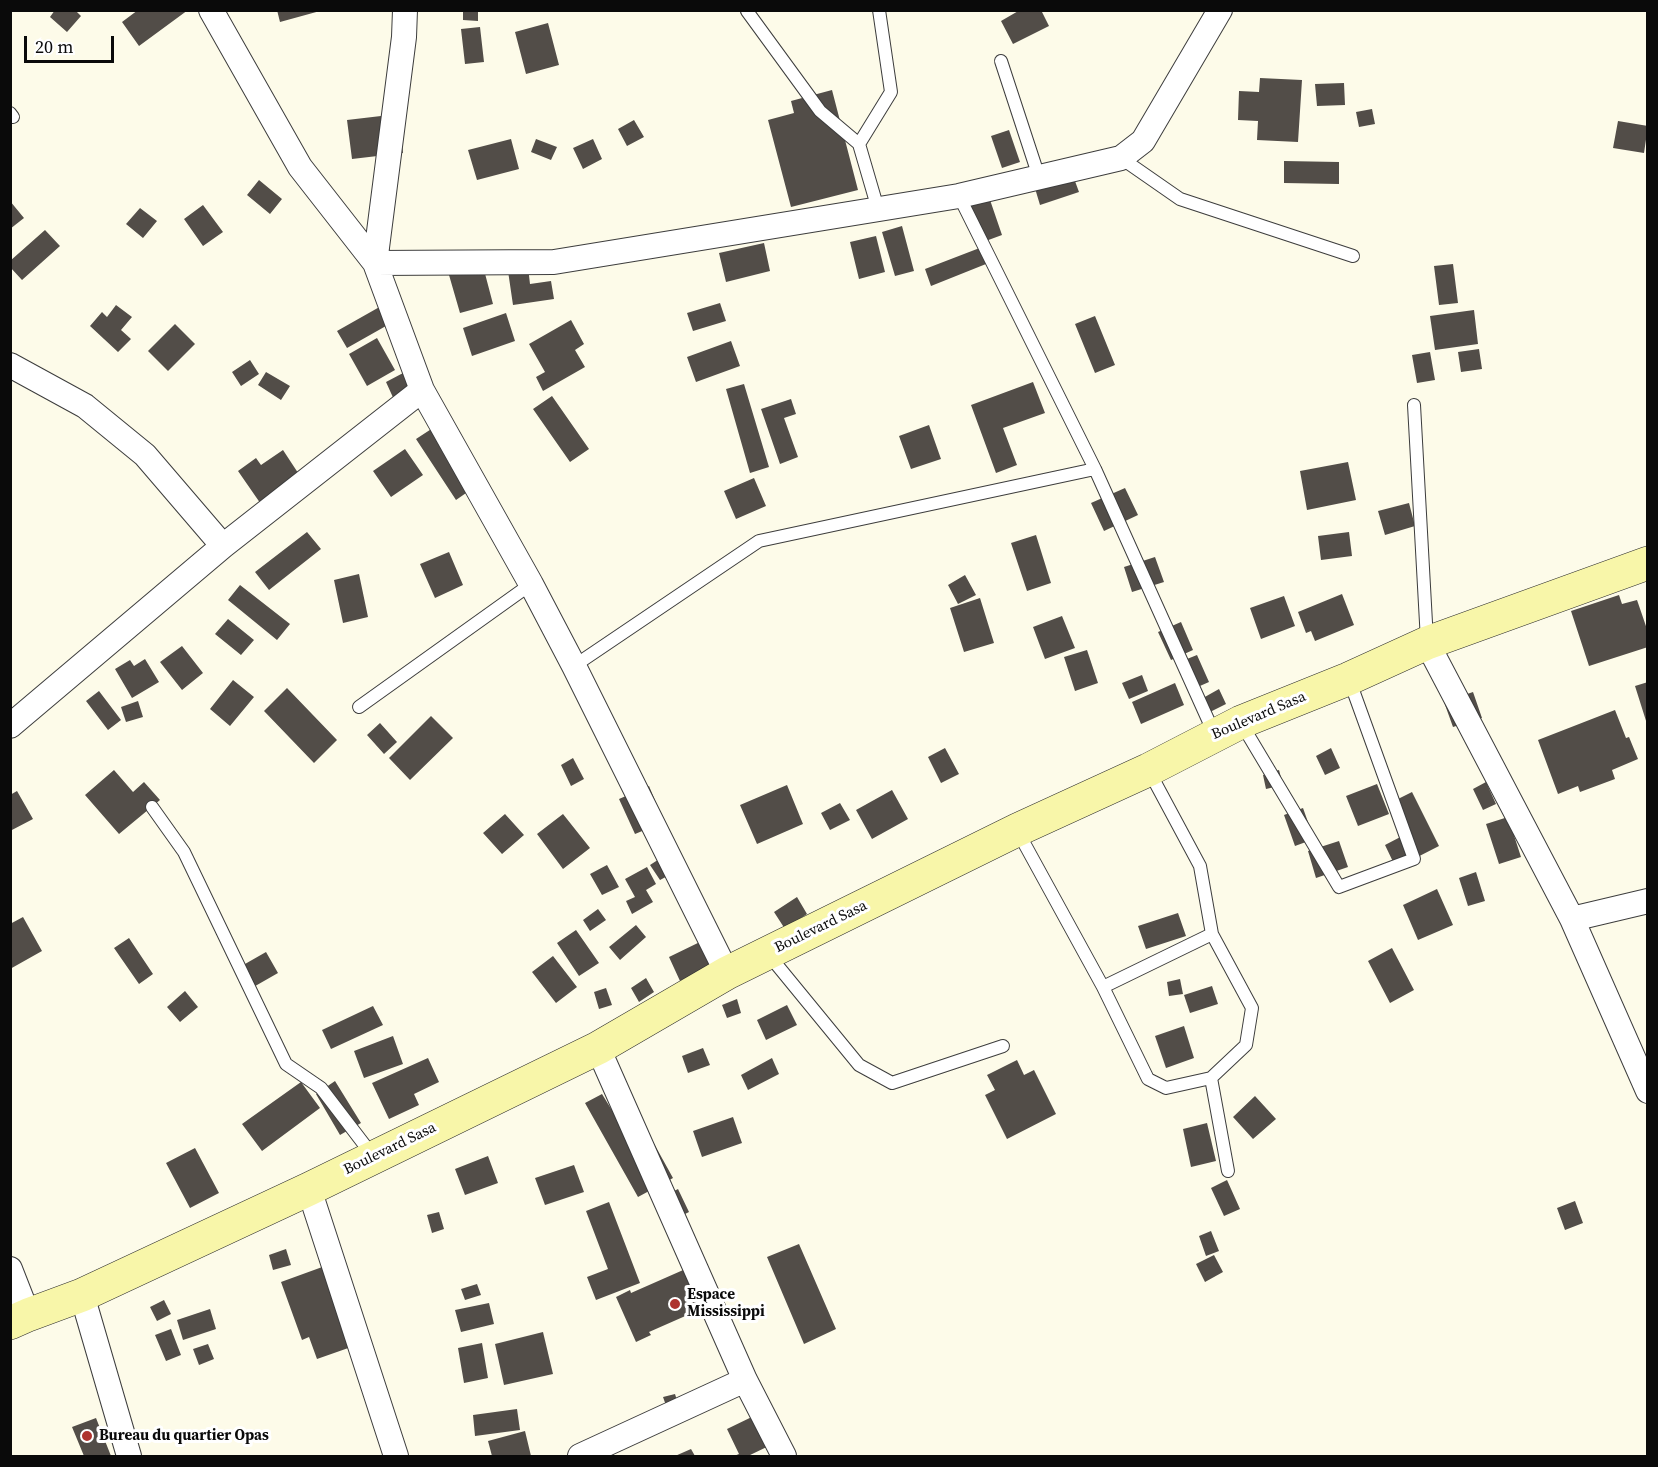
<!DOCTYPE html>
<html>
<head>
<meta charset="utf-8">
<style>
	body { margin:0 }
	#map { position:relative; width:1658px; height:1467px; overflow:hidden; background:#fdfbe9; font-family:"Source Serif 4",serif }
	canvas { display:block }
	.frame { position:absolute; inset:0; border:12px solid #0a0a0a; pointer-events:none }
	.scale { position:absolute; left:24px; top:36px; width:90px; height:27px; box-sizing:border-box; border:3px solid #0a0a0a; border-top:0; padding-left:8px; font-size:18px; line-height:21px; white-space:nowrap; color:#0a0a0a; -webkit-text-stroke:4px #fff; paint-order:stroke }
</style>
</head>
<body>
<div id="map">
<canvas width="1658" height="1467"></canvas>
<div class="frame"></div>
<div class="scale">20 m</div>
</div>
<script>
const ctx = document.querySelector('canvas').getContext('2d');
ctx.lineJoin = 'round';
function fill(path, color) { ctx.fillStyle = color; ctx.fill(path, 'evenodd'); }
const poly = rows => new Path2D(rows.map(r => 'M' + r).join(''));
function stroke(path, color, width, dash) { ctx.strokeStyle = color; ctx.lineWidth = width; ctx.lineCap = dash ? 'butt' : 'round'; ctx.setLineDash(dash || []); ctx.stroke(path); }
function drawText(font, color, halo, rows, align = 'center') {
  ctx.font = font + ' "Source Serif 4",serif'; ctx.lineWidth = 6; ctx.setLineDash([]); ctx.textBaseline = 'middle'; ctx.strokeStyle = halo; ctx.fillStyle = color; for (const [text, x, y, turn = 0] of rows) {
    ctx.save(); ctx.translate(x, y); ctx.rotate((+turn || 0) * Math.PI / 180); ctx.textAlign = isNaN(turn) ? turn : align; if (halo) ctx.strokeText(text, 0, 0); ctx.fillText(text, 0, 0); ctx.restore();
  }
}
const building = poly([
	[55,10,75,10,81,16,67,32,50,17],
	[138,10,188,10,139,46,122,22],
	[277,10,320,10,320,11,280,22],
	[463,10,478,10,478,21,463,20],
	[1020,10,1041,10,1049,26,1013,44,1001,21],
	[548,23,559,65,526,74,515,32],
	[480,27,484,62,465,64,461,29],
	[1260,78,1302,80,1298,142,1257,140,1258,121,1238,120,1239,91,1259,92],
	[1344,83,1345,105,1317,106,1315,84],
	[832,90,858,190,791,207,768,120,794,113,791,101],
	[1372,109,1375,124,1359,127,1356,112],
	[398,114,403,153,352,159,347,120],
	[634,120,644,137,627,146,618,129],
	[1618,121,1648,126,1644,153,1613,148],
	[1009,130,1020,162,1002,168,991,136],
	[511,139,519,169,477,180,468,150],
	[536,139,557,147,551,160,531,152],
	[593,139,602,159,583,169,573,148],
	[1284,161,1339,162,1339,184,1284,183],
	[1072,173,1079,192,1040,205,1034,185],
	[259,180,282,199,270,214,247,195],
	[989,197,1002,235,983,242,969,204],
	[10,201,24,218,10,229],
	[203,205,223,232,203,246,184,219],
	[140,208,157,221,143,238,126,224],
	[902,226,914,271,895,276,882,232],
	[45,230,60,246,22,280,10,267,10,261],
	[876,236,885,272,859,279,850,242],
	[764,243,770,271,726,282,719,253],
	[990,244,996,260,931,286,925,269],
	[1453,264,1458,303,1439,305,1434,266],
	[483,266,493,304,460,313,449,275],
	[528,267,530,284,551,281,554,299,513,305,508,271],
	[720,303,726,321,693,331,687,313],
	[116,305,132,317,121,330,131,339,118,352,90,326,102,312,107,317],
	[383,305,393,322,347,348,337,331],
	[1474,310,1478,344,1435,350,1430,316],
	[506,313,515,341,472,356,463,328],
	[1095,316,1115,365,1095,373,1075,324],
	[571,320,584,344,575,350,585,367,543,391,536,377,545,372,529,344],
	[175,324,195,344,168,371,148,351],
	[377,338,395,370,367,386,349,354],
	[731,341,740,366,696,382,687,357],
	[1479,349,1482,369,1461,372,1458,352],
	[1430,352,1435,380,1417,383,1412,355],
	[250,360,259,374,241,386,232,372],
	[266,372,290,386,281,400,258,385],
	[405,372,416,394,396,404,386,382],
	[1033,382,1045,413,1003,428,1017,465,996,473,971,405],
	[744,384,769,467,750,473,726,389],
	[552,396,589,449,570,462,533,409],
	[791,399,796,414,784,418,798,457,780,464,761,409],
	[439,424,479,484,456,500,416,439],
	[929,425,941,459,911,469,899,436],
	[405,449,423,475,391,497,373,471],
	[283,450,304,482,265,510,238,471,256,458,261,465],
	[1348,462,1356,500,1307,510,1300,471],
	[754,478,766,506,736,519,724,491],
	[1125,488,1138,515,1104,531,1091,503],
	[1409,503,1415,526,1385,535,1378,511],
	[307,532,321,549,269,590,255,572],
	[1349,532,1352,556,1321,560,1318,536],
	[1036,535,1051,583,1027,591,1011,543],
	[449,552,463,585,435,598,420,564],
	[1155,557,1164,582,1132,592,1124,567],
	[359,574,368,617,343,623,334,580],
	[965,575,976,595,958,604,948,585],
	[240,585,290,624,277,640,228,600],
	[1342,594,1354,625,1315,641,1311,631,1306,633,1298,612],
	[1619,595,1622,604,1637,600,1648,632,1648,647,1589,666,1571,611],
	[1284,596,1295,626,1261,639,1250,608],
	[980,598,994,643,964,652,950,608],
	[1062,616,1075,648,1045,659,1033,627],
	[228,619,254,640,241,655,215,634],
	[1181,622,1193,650,1171,660,1158,632],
	[182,646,203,673,182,690,160,662],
	[1087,650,1098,683,1075,691,1064,657],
	[1197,655,1209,682,1193,689,1182,661],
	[145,659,159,682,132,698,115,669,130,660,134,666],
	[1142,675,1148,691,1129,699,1122,683],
	[233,680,254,697,230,726,210,709],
	[1648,682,1648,724,1647,724,1635,686],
	[1175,683,1184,705,1141,724,1132,702],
	[287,688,337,740,314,763,264,711],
	[1219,689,1226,704,1210,712,1203,698],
	[99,691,121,720,108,730,86,701],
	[1473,692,1482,718,1453,727,1444,702],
	[138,701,143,717,126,722,121,707],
	[1615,710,1626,738,1629,737,1638,759,1612,770,1615,779,1580,792,1578,786,1558,794,1538,740],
	[431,716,453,738,410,780,389,758],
	[380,723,397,742,384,754,367,735],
	[945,748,959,774,941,783,928,757],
	[1331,748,1340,768,1325,775,1316,756],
	[573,758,584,779,571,786,561,765],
	[114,770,133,792,144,782,160,800,119,834,85,795],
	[1279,770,1283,785,1266,789,1263,775],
	[1486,782,1496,804,1483,810,1473,789],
	[1377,784,1389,814,1358,826,1346,796],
	[787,785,803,824,757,844,740,805],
	[649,786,664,822,635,834,619,799],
	[892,790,908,819,872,839,856,810],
	[17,791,33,819,10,831,10,795],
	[1412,792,1439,846,1396,868,1385,845,1408,833,1392,802],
	[840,803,850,820,830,830,821,813],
	[1303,808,1314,839,1295,846,1284,815],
	[505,814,524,835,502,854,483,833],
	[563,814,590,848,563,869,537,834],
	[1508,817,1521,857,1499,864,1486,824],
	[1339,841,1348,867,1316,878,1308,851],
	[667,854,677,871,660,880,650,865],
	[607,865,619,887,602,895,590,874],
	[647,867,656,884,646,890,653,902,632,914,626,901,635,897,625,879],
	[1476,872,1485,901,1468,906,1459,878],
	[1437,889,1453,925,1418,940,1403,905],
	[797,897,807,914,785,929,774,912],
	[598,909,606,920,590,931,583,920],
	[1178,913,1186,936,1146,949,1138,926],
	[23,917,42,951,10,969,10,924],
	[636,925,646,937,620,960,609,947],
	[576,930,599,963,579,976,557,943],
	[129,938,153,974,139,984,114,948],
	[704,940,715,964,680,981,669,957],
	[1392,948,1414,990,1390,1003,1368,961],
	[266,952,278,973,250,989,238,968],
	[553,956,577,987,556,1003,532,972],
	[646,978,654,992,639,1002,631,988],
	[1180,979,1183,994,1169,996,1167,982],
	[1212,986,1218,1004,1190,1013,1184,995],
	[606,988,612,1005,599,1009,594,992],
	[185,991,198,1007,180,1022,167,1007],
	[737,999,741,1013,727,1018,722,1005],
	[787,1005,797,1025,766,1040,757,1020],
	[373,1006,383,1025,331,1049,322,1030],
	[1184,1026,1194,1058,1166,1068,1155,1036],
	[393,1036,403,1064,364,1078,354,1051],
	[703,1048,710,1065,688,1073,682,1056],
	[428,1058,439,1082,414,1094,419,1105,389,1119,372,1083],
	[772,1058,779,1074,748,1090,741,1075],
	[1017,1060,1024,1075,1034,1070,1056,1114,1007,1139,985,1095,995,1090,987,1075],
	[335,1081,361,1123,340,1135,316,1094],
	[301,1082,320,1108,262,1151,242,1124],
	[602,1094,613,1112,631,1102,673,1178,638,1197,585,1103],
	[1255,1096,1276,1119,1253,1139,1233,1117],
	[733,1117,742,1143,702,1157,693,1131],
	[1207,1123,1216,1161,1191,1167,1183,1129],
	[195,1148,219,1193,190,1208,166,1163],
	[488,1156,498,1183,465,1195,455,1169],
	[574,1165,584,1192,545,1205,535,1178],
	[1227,1180,1240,1209,1224,1216,1211,1188],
	[678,1189,689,1212,671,1221,660,1198],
	[1575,1201,1583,1223,1565,1230,1557,1208],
	[609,1202,640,1283,596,1300,587,1277,608,1269,586,1211],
	[439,1212,444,1229,432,1233,427,1215],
	[1211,1231,1219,1251,1206,1256,1199,1236],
	[799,1244,836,1329,804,1344,767,1257],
	[286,1249,291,1265,273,1270,269,1255],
	[1214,1255,1223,1272,1205,1282,1196,1264],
	[325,1266,354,1346,317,1359,309,1337,302,1340,281,1282],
	[690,1267,708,1306,649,1332,651,1335,636,1342,616,1297,630,1290,631,1293],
	[477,1284,481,1295,465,1300,461,1289],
	[164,1300,171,1314,157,1321,150,1307],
	[489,1303,494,1324,461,1332,455,1310],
	[210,1309,216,1329,183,1340,177,1320],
	[171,1329,181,1355,166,1361,155,1335],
	[543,1332,553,1374,504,1385,495,1344],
	[482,1343,488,1378,464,1383,458,1348],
	[208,1344,214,1359,199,1365,193,1349],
	[675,1394,680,1410,669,1414,663,1397],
	[517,1409,520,1430,475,1436,473,1415],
	[760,1413,775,1443,748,1456,734,1456,739,1454,727,1429],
	[96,1418,111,1456,84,1456,72,1427],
	[525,1431,531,1456,492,1456,488,1441],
	[691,1449,695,1456,675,1456]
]);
const lane = poly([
	[747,11,820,111,859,144,878,209],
	[1001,61,1039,177],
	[10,113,13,117],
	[859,144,891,92,879,10],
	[1121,158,1180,199,1353,256],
	[959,196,1095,469,1214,733],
	[1414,405,1427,641],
	[574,666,759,541,1095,469],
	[359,707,531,584],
	[1241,723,1339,887,1414,859,1349,679],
	[152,807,184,852,286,1064,321,1088,373,1156],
	[1018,832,1103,987,1212,934,1200,866,1149,771],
	[768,954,859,1065,892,1083,1003,1046],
	[1103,987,1148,1079,1166,1088,1211,1078,1246,1045,1252,1008,1212,934],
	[1211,1078,1228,1171]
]);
const street = poly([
	[211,10,300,167,375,263,554,262,959,196,1121,158,1143,141,1220,10],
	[405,10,404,37,375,263,422,390,531,584,574,666,727,973],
	[10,365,85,406,145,455,223,546],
	[1427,643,1572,919,1648,1091],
	[10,726,223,546,422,390],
	[1572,919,1648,901],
	[598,1048,745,1380,784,1456],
	[309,1189,396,1456],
	[10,1269,28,1315],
	[82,1295,129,1456],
	[580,1456,745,1380]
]);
const secondary = poly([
	[10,1323,28,1315,82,1295,309,1189,598,1048,727,973,1017,830,1148,770,1241,722,1348,679,1427,643,1648,563]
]);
const markers = [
	[675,1304,6,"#ae332e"],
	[87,1436,6,"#ae332e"]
];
const streetNames = [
	["Boulevard Sasa",1259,716,-23],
	["Boulevard Sasa",821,927,-26],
	["Boulevard Sasa",390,1149,-26]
];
const poiNames = [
	["Espace",687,1295],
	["Mississippi",687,1312],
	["Bureau du quartier Opas",99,1436]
];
fill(building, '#524d48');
stroke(lane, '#3d3d3d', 14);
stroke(street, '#3d3d3d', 26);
stroke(secondary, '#2c2c2c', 34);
stroke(lane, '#fff', 12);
stroke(street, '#fff', 24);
stroke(secondary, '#f8f6a9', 33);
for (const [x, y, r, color] of markers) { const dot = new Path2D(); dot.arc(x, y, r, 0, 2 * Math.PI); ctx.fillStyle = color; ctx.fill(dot); stroke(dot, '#fff', 2); }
drawText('15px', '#0a0a0a', '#fff', streetNames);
drawText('bold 15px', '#0a0a0a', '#fff', poiNames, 'left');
</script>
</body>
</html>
